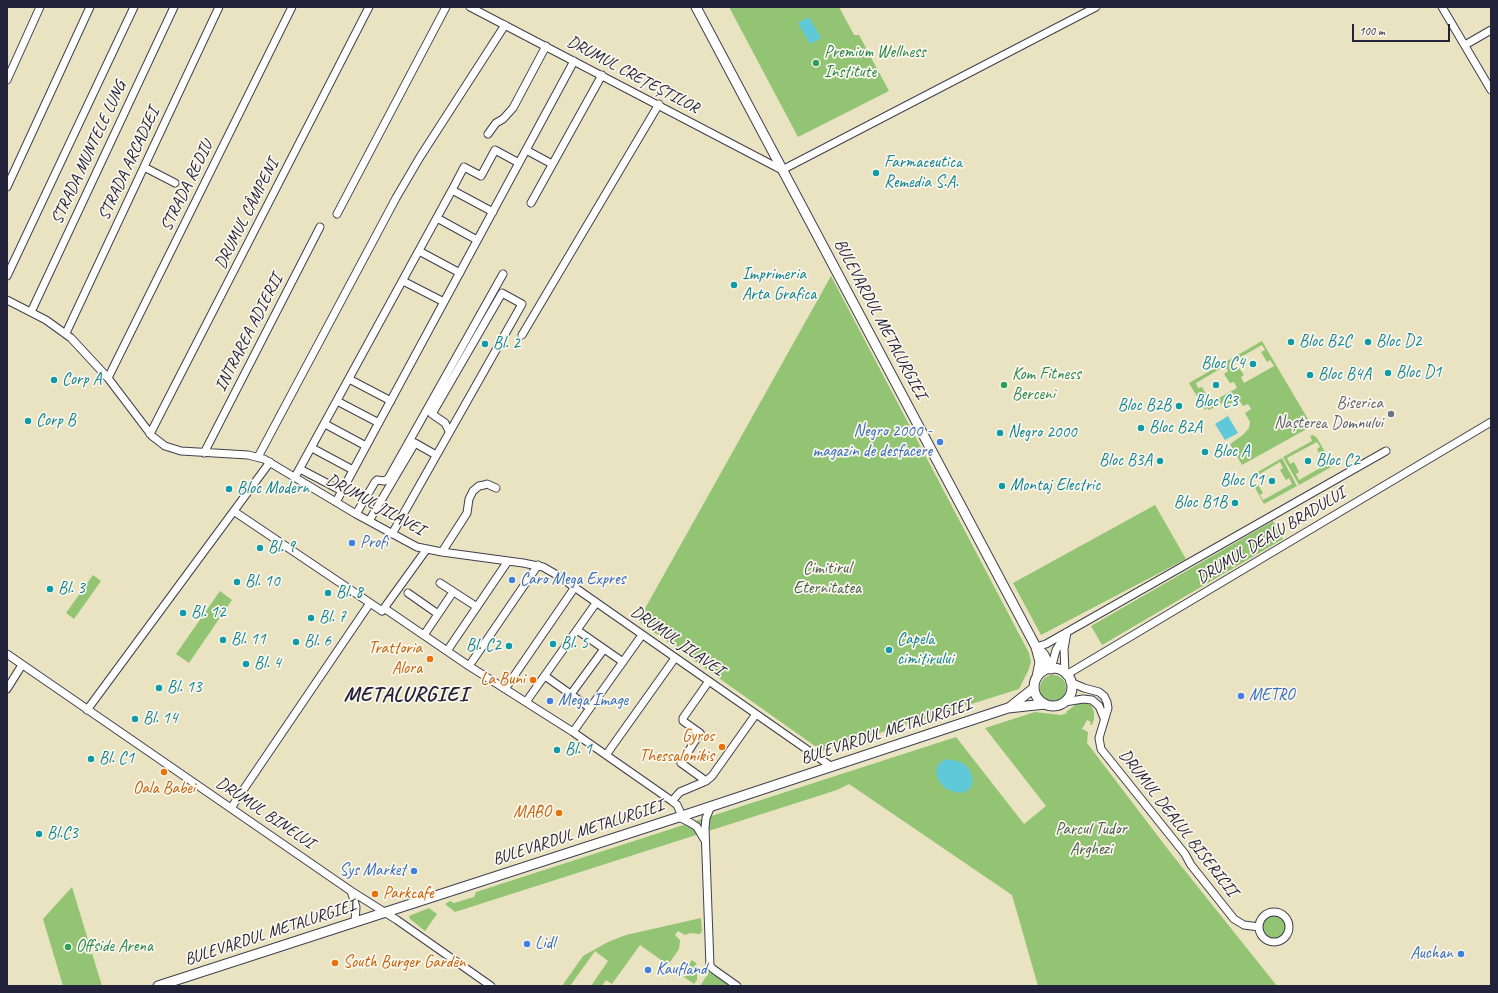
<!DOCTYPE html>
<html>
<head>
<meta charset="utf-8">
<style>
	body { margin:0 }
	#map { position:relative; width:1498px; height:993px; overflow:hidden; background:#eae3c2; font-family:Caveat,sans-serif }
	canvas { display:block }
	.frame { position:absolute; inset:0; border:8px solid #22223b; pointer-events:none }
	.scale { position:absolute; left:1352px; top:24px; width:98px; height:18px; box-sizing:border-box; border:2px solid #22223b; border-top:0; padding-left:5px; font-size:12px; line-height:14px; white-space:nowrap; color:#22223b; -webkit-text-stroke:3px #fbf7ec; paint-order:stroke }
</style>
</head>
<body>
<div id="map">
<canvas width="1498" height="993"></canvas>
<div class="frame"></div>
<div class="scale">100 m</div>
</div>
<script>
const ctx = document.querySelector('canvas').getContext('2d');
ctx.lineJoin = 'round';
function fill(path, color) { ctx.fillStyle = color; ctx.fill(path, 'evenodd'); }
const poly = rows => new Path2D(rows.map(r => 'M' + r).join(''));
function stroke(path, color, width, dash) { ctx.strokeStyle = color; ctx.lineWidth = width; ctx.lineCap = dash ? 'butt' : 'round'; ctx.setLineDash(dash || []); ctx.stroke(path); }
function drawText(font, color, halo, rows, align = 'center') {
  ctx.font = font + ' Caveat,sans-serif'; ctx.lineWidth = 3.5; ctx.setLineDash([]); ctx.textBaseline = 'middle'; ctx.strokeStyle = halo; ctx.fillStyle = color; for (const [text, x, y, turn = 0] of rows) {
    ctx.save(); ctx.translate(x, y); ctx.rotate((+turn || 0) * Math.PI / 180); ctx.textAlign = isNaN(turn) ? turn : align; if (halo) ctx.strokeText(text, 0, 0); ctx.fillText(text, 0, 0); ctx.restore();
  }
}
const green = poly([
	[729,7,839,7,854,35,859,35,889,91,798,137],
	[831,276,1029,653,1031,662,1028,671,1019,689,822,751,638,621],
	[1262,341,1312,426,1242,465,1230,444,1243,435,1249,428,1250,422,1245,413,1251,409,1248,404,1243,406,1239,400,1228,407,1224,402,1209,410,1207,408,1205,410,1189,383],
	[1262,345,1265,350,1261,352,1267,362,1270,360,1274,366,1244,383,1241,377,1244,375,1238,366,1235,367,1232,362],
	[1225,366,1228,371,1224,374,1230,383,1234,382,1237,388,1208,404,1204,398,1207,396,1202,387,1198,388,1196,383],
	[1313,435,1317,438,1333,466,1299,485,1283,457,1312,441,1310,436],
	[1317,442,1320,447,1317,449,1322,459,1326,457,1329,463,1299,480,1296,474,1299,472,1294,462,1290,464,1287,458],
	[1282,458,1297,486,1264,504,1249,477],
	[1280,462,1283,468,1280,470,1286,480,1289,478,1292,484,1263,500,1260,495,1263,493,1257,483,1254,485,1251,479],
	[1155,505,1186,559,1041,635,1013,583],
	[1273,521,1283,539,1102,645,1091,626],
	[93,575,101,581,74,619,66,613],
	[220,591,232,600,189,663,176,654],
	'1040 688a13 13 0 1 1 26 0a13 13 0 1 1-26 0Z',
	[1078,703,1088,704,1091,705,1094,712,1094,719,1092,725,1090,724,1091,722,1087,720,1082,729,1088,732,1087,743,1170,852,1277,986,1038,986,1012,895,849,784,837,790,455,912,445,904,450,901,454,903,474,897,476,892,956,737,1024,824,1046,806,985,728,1035,712,1061,715,1067,713,1066,712],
	[72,887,102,986,63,986,43,919],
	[429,908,437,914,425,931,410,919,409,916],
	'1261 927a13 13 0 1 1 26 0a13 13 0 1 1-26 0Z',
	[701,918,702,931,700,934,690,933,685,935,678,931,675,935,680,940,679,949,668,965,640,945,612,984,606,980,602,986,591,986,608,961,595,951,570,986,562,986,583,956,608,942,626,935],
	[692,960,696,963,697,966,697,980,694,984,681,975],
	[709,972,716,977,718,975,733,986,700,986]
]);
const water = poly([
	[809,17,821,38,810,44,798,23],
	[1228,416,1238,433,1225,440,1215,424],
	[947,759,961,762,969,769,973,780,972,784,969,790,961,793,954,792,945,788,939,781,936,774,937,767,941,762]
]);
const minor = poly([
	[470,7,782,170,1096,7],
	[1442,7,1491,90],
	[1465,45,1491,30],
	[7,80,40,7],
	[488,134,496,123,503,119,513,108,546,46],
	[526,150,552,164],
	[144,167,175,183],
	[7,187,90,7],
	[452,190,464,167,481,176,495,150,519,163],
	[531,203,602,75],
	[337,214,446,7],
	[437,218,477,240],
	[419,251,460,273],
	[7,276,134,7],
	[403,281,444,302],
	[7,300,46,320,71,338,108,378,152,436,165,446,181,451,248,455,264,459,356,514,417,547,442,552,523,563,543,567,557,575,832,767],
	[31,312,174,7],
	[66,333,219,7],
	[522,335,659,104],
	[108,378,292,7],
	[349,379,391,401],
	[337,401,379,423],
	[325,424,366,446],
	[150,434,369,7],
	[312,448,353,470],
	[204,453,320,227],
	[258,457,396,198,420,157,505,25],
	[300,469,342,491],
	[295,477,452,190,493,212],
	[336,502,574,61],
	[235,512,382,611,426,550],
	[356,514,375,482,377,480,384,481,388,479,503,274],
	[369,521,415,443,436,455],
	[392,534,522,304,502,293,432,414,445,423,449,431],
	[442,552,467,513,469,499,473,491,479,486,484,485,487,484,496,488],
	[440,583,477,607],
	[408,593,438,614],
	[384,608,469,666,538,565],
	[577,630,623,662],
	[424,635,453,592],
	[1036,647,1046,644,1386,451],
	[447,651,508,561],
	[7,654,351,891,397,920,491,986],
	[469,666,573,732,672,801,677,805,682,816],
	[1051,669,1056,650,1065,635],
	[1065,673,1064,649,1067,632],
	[1066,675,1491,422],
	[545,676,590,708],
	[1070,682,1084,688,1099,692,1104,696,1107,702,1108,708,1099,738,1101,749,1185,854,1191,865,1234,919,1244,925,1259,927],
	[7,689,22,665],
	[505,689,575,587],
	[571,694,604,649],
	[526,702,596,603],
	[1065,702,1083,699,1092,700,1099,706,1104,718],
	[87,710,270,462],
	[573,732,642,635],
	[606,755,675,658],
	[706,781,681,763,700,733,683,721,683,718,709,681],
	[672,801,680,792,706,781,712,776,756,714],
	[711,806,706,818,705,828,710,966,713,969,737,986],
	[231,808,370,603],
	[679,817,691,823,697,827,704,839],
	[351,891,356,907,355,922],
	'1259 927a15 15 0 1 1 30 0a15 15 0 1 1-30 0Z'
]);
const secondary = poly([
	[696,7,1036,647,1040,662,1037,677],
	[1037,647,1044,655,1051,669],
	'1034 687a19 19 0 1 1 38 0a19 19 0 1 1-38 0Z',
	[1010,707,1034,688],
	[158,986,679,817,1008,708,1045,704]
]);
const markers = [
	[816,63,4,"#2e9e5b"],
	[876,173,4,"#0f9aa8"],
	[734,285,4,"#0f9aa8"],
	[1291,342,4,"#0f9aa8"],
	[1368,342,4,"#0f9aa8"],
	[485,344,4,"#0f9aa8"],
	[1253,364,4,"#0f9aa8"],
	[1388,373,4,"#0f9aa8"],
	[1310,375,4,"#0f9aa8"],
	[54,380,4,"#0f9aa8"],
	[1004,385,4,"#2e9e5b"],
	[1216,385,4,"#0f9aa8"],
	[1179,406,4,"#0f9aa8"],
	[1391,414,4,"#6b7280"],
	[28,421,4,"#0f9aa8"],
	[1141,428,4,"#0f9aa8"],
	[1000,433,4,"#0f9aa8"],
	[940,442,4,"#3f7fe0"],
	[1205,452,4,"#0f9aa8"],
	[1160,461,4,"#0f9aa8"],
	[1308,461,4,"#0f9aa8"],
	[1272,481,4,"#0f9aa8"],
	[1002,486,4,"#0f9aa8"],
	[229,489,4,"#0f9aa8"],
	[1235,503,4,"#0f9aa8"],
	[352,543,4,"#3f7fe0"],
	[260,548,4,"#0f9aa8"],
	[512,580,4,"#3f7fe0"],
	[237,582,4,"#0f9aa8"],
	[50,589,4,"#0f9aa8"],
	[328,593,4,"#0f9aa8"],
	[183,613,4,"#0f9aa8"],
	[311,618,4,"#0f9aa8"],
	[223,640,4,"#0f9aa8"],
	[296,642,4,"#0f9aa8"],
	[553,644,4,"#0f9aa8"],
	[509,646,4,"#0f9aa8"],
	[889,650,4,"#0f9aa8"],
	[430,659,4,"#e8710a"],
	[246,664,4,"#0f9aa8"],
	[533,680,4,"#e8710a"],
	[159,688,4,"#0f9aa8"],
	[1241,696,4,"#3f7fe0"],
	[550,701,4,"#3f7fe0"],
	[135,719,4,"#0f9aa8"],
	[722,747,4,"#e8710a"],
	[557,750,4,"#0f9aa8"],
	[91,759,4,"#0f9aa8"],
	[164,772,4,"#e8710a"],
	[559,813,4,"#e8710a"],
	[39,834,4,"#0f9aa8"],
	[414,871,4,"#3f7fe0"],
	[375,894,4,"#e8710a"],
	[527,944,4,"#3f7fe0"],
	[68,947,4,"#2e9e5b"],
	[1461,954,4,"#3f7fe0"],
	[335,963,4,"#e8710a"],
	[648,970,4,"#3f7fe0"]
];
const leisureNames = [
	["Premium Wellness",824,53],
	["Institute",824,73],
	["Kom Fitness",1012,375],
	["Berceni",1012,395],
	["Offside Arena",76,947]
];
const streetNames = [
	["DRUMUL CREȚEȘTILOR",633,75,28],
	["STRADA MUNTELE LUNG",89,153,-65],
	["STRADA ARCADIEI",129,164,-65],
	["STRADA REDIU",187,186,-64],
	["DRUMUL CÂMPENI",247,214,-63],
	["BULEVARDUL METALURGIEI",880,319,62],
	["INTRAREA ADIERII",249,333,-63],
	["DRUMUL JILAVEI",375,505,29],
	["DRUMUL DEALU BRADULUI",1271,536,-31],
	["DRUMUL JILAVEI",677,641,35],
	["BULEVARDUL METALURGIEI",886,732,-18],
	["DRUMUL BINELUI",265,813,34],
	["DRUMUL DEALUL BISERICII",1178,823,52],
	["BULEVARDUL METALURGIEI",578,833,-18],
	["BULEVARDUL METALURGIEI",270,933,-18]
];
const cultureNames = [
	["Farmaceutica",884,163],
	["Remedia S.A.",884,183],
	["Imprimeria",742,275],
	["Arta Grafica",742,295],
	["Bloc B2C",1299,342],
	["Bloc D2",1376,342],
	["Bl. 2",493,344],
	["Bloc C4",1245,364,"right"],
	["Bloc D1",1396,373],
	["Bloc B4A",1318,375],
	["Corp A",62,380],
	["Bloc C3",1216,402,"center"],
	["Bloc B2B",1171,406,"right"],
	["Corp B",36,421],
	["Bloc B2A",1149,428],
	["Negro 2000",1008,433],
	["Bloc A",1213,452],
	["Bloc B3A",1152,461,"right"],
	["Bloc C2",1316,461],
	["Bloc C1",1264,481,"right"],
	["Montaj Electric",1010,486],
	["Bloc Modern",237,489],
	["Bloc B1B",1227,503,"right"],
	["Bl. 9",268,548],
	["Bl. 10",245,582],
	["Bl. 3",58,589],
	["Bl. 8",336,593],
	["Bl. 12",191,613],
	["Bl. 7",319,618],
	["Bl. 11",231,640],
	["Capela",897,640],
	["cimitirului",897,660],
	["Bl. 6",304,642],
	["Bl. 5",561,644],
	["Bl. C2",501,646,"right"],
	["Bl. 4",254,664],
	["Bl. 13",167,688],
	["Bl. 14",143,719],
	["Bl. 1",565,750],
	["Bl. C1",99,759],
	["Bl.C3",47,834]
];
const worshipNames = [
	["Biserica",1383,404],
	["Nașterea Domnului",1383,424]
];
const shopNames = [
	["Negro 2000 -",932,432,"right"],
	["magazin de desfacere",932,452,"right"],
	["Profi",360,543],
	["Caro Mega Expres",520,580],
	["METRO",1249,696],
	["Mega Image",558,701],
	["Sys Market",406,871,"right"],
	["Lidl",535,944],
	["Auchan",1453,954,"right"],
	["Kaufland",656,970]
];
const parkNames = [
	["Cimitirul",827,569],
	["Eternitatea",827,589],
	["Parcul Tudor",1091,830],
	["Arghezi",1091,850]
];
const foodNames = [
	["Trattoria",422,649],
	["Alora",422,669],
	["La Buni",525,680],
	["Gyros",714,737],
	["Thessalonikis",714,757],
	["Oala Babei",164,789,"center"],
	["MABO",551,813],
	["Parkcafe",383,894,"left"],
	["South Burger Garden",343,963,"left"]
];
const districtNames = [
	["METALURGIEI",406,695]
];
fill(green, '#92c474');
fill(water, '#5fc9da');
stroke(minor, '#403f4f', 9);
stroke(secondary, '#403f4f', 11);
stroke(minor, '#fff', 7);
stroke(secondary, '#fff', 9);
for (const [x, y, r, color] of markers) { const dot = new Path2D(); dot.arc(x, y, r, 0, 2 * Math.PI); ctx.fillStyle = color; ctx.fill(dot); stroke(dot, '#fbf7ec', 1.5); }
drawText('17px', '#27864d', '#fbf7ec', leisureNames, 'left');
drawText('17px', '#22223b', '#fbf7ec', streetNames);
drawText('17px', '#0d838f', '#fbf7ec', cultureNames, 'left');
drawText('17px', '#5b616d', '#fbf7ec', worshipNames, 'right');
drawText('17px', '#366cbe', '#fbf7ec', shopNames, 'left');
drawText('17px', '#495b4f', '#fbf7ec', parkNames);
drawText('17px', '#c56008', '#fbf7ec', foodNames, 'right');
ctx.letterSpacing = '1px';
drawText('bold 21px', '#22223b', '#fbf7ec', districtNames);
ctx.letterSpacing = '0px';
</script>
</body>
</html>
